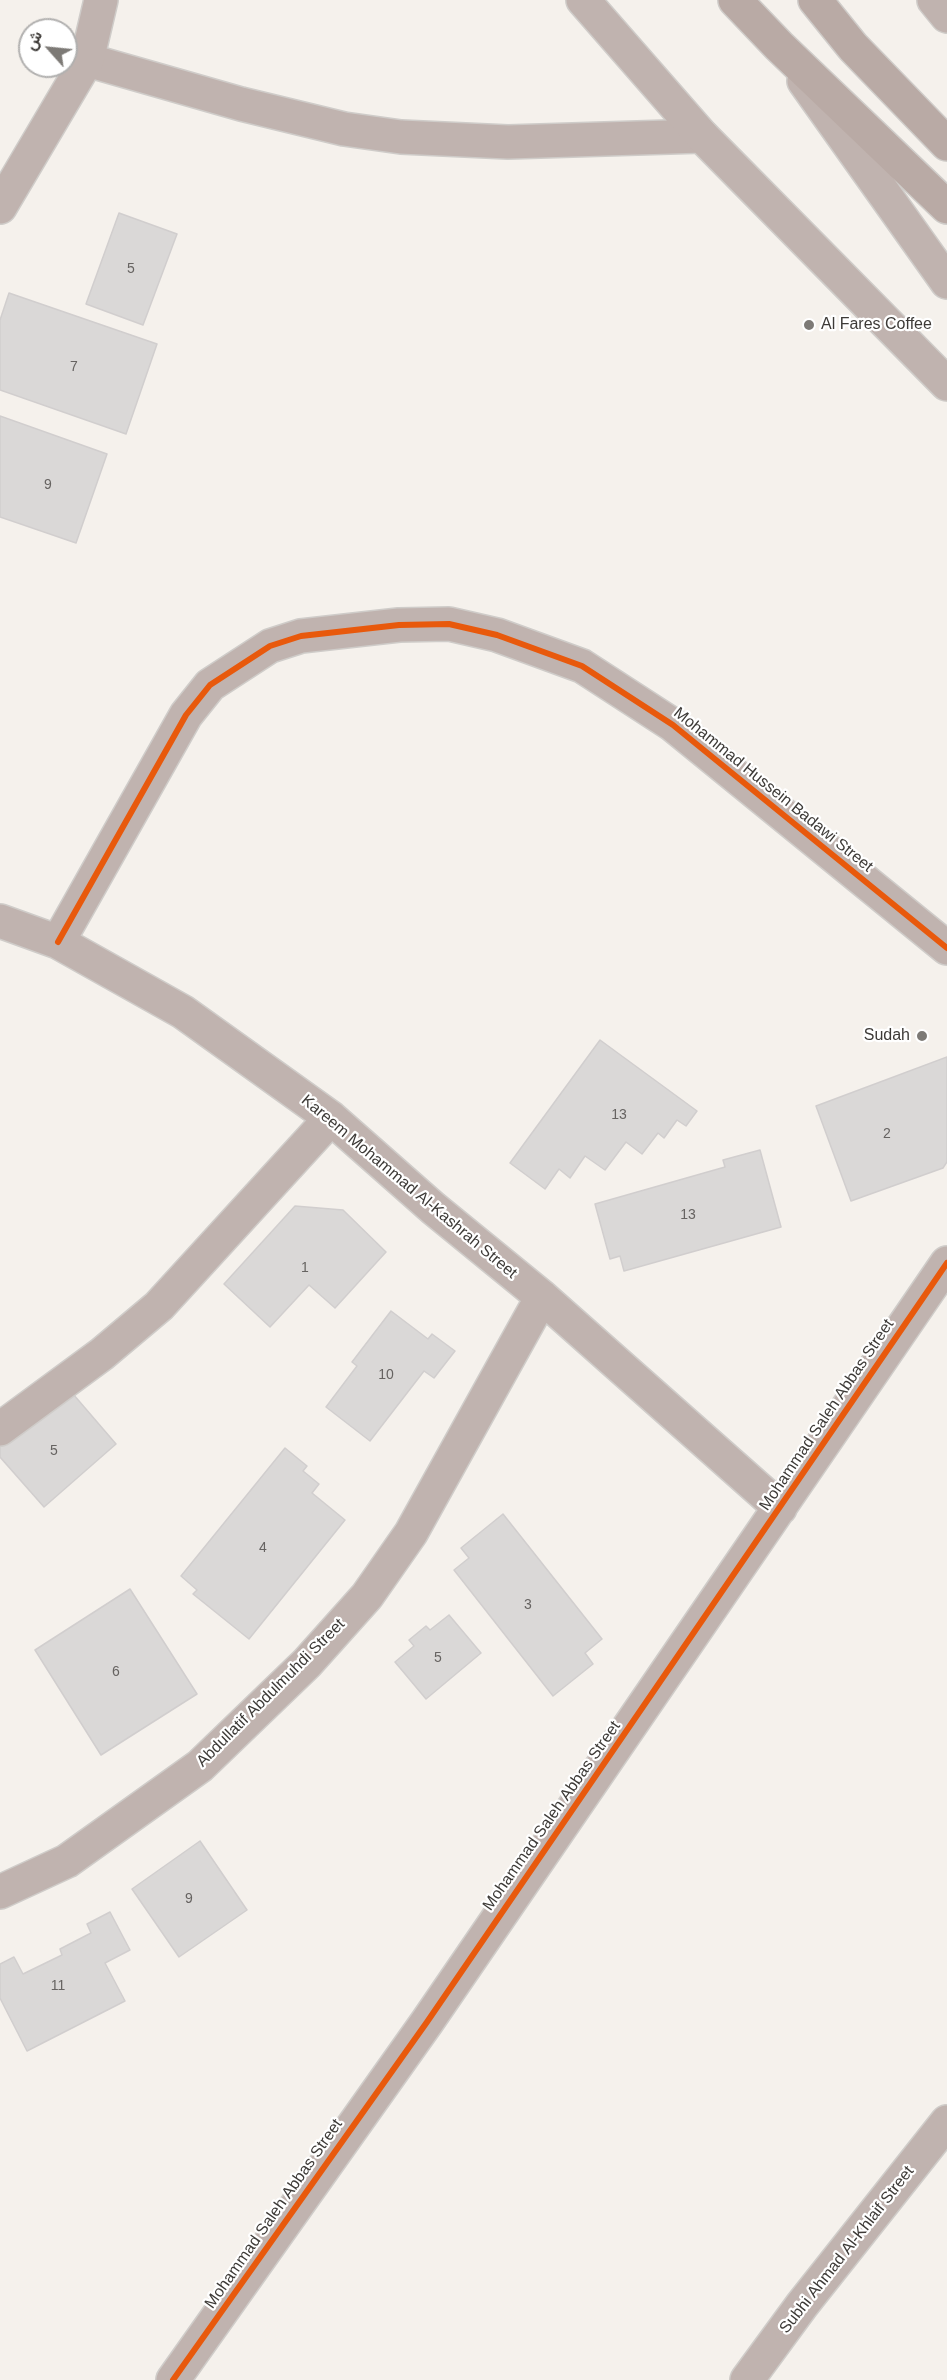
<!DOCTYPE html>
<html>
<head>
<meta charset="utf-8">
<style>
	body { margin:0 }
	#map { position:relative; width:947px; height:2380px; overflow:hidden; background:#f5f1ec; font-family:Helvetica,Vazirmatn,sans-serif }
	canvas { display:block }
	.north { position:absolute; left:18px; top:18px; width:60px; height:60px; box-sizing:border-box; background:#fff; border:2px solid #b1b0af; border-radius:50%; rotate:297deg; font-size:16px; font-weight:700; line-height:24px; text-align:center; color:#3d3a37 }
	.north::after { content:''; display:block; margin:auto; width:21px; height:27px; background:#7d7a76; clip-path:polygon(50% 0,100% 100%,50% 72%,0 100%) }
</style>
</head>
<body>
<div id="map">
<canvas width="947" height="2380"></canvas>
<div class="north">ش</div>
</div>
<script>
const ctx = document.querySelector('canvas').getContext('2d');
ctx.lineJoin = 'round';
function fill(path, color) { ctx.fillStyle = color; ctx.fill(path, 'evenodd'); }
const poly = rows => new Path2D(rows.map(r => 'M' + r).join(''));
function stroke(path, color, width, dash) { ctx.strokeStyle = color; ctx.lineWidth = width; ctx.lineCap = dash ? 'butt' : 'round'; ctx.setLineDash(dash || []); ctx.stroke(path); }
function drawText(font, color, halo, rows, align = 'center') {
  ctx.font = font + ' Helvetica,sans-serif'; ctx.lineWidth = 4.5; ctx.setLineDash([]); ctx.textBaseline = 'middle'; ctx.strokeStyle = halo; ctx.fillStyle = color; for (const [text, x, y, turn = 0] of rows) {
    ctx.save(); ctx.translate(x, y); ctx.rotate((+turn || 0) * Math.PI / 180); ctx.textAlign = isNaN(turn) ? turn : align; if (halo) ctx.strokeText(text, 0, 0); ctx.fillText(text, 0, 0); ctx.restore();
  }
}
const building = poly([
	[119,213,177,234,143,325,86,304,119,213],
	[9,293,157,344,126,434,0,390,0,320,9,293],
	[0,416,107,454,76,543,0,517,0,416],
	[600,1040,697,1111,686,1126,677,1120,664,1138,658,1133,642,1154,626,1142,605,1170,585,1156,570,1178,559,1169,545,1189,510,1163,600,1040],
	[947,1057,947,1162,943,1168,851,1201,816,1106,947,1057],
	[760,1150,781,1227,624,1271,620,1256,610,1259,595,1204,725,1167,723,1160,760,1150],
	[295,1206,343,1210,386,1252,335,1308,309,1285,270,1327,224,1284,295,1206],
	[391,1311,428,1339,432,1334,455,1351,434,1378,424,1371,370,1441,326,1407,357,1366,352,1362,391,1311],
	[67,1387,116,1444,44,1507,0,1457,0,1445,67,1387],
	[285,1448,307,1466,303,1471,319,1484,312,1493,345,1520,249,1639,193,1594,197,1590,181,1576,285,1448],
	[503,1514,602,1639,585,1653,593,1664,553,1696,454,1570,469,1558,461,1548,503,1514],
	[130,1589,197,1694,101,1755,35,1650,130,1589],
	[449,1615,481,1653,426,1699,395,1662,414,1646,409,1640,426,1626,430,1630,449,1615],
	[200,1841,247,1910,179,1957,132,1889,200,1841],
	[110,1912,130,1950,105,1963,125,2001,27,2051,0,1998,0,1964,14,1957,23,1974,62,1955,60,1949,91,1933,87,1924,110,1912]
]);
const minor = poly([
	[87,60,241,104,344,129,401,137,508,142,702,136],
	[0,921,58,942,183,1012,331,1118,433,1208,542,1297,780,1508],
	[58,942,186,715,210,685,270,646,301,636,399,625,449,624,497,635,582,666,673,725,947,948],
	[0,1429,102,1354,159,1306,331,1118],
	[0,1892,67,1861,200,1766,307,1663,367,1596,411,1533,542,1297],
	[173,2380,427,2022,947,1263],
	[747,2380,802,2305,947,2122]
]);
const tertiary = poly([
	[583,0,702,136,947,384],
	[934,0,947,16],
	[804,81,947,282],
	[0,207,87,60,101,0]
]);
const primary = poly([
	[735,0,779,46,947,207],
	[815,0,853,47,947,144]
]);
const cycleway = poly([
	[58,942,186,715,210,685,270,646,301,636,399,625,449,624,497,635,582,666,673,725,947,948],
	[173,2380,427,2022,947,1263]
]);
const markers = [
	[809,325,6,"#7d7a76"],
	[922,1036,6,"#7d7a76"]
];
const numberNames = [
	["5",131,269],
	["7",74,367],
	["9",48,485],
	["13",619,1115],
	["2",887,1134],
	["13",688,1215],
	["1",305,1268],
	["10",386,1375],
	["5",54,1451],
	["4",263,1548],
	["3",528,1605],
	["5",438,1658],
	["6",116,1672],
	["9",189,1899],
	["11",58,1986]
];
const poiNames = [
	["Al Fares Coffee",821,325],
	["Sudah",910,1036,"right"]
];
const streetNames = [
	["Mohammad Hussein Badawi Street",773,790,39],
	["Kareem Mohammad Al-Kashrah Street",409,1187,40],
	["Mohammad Saleh Abbas Street",827,1415,-56],
	["Abdullatif Abdulmuhdi Street",271,1693,-45],
	["Mohammad Saleh Abbas Street",552,1816,-55],
	["Mohammad Saleh Abbas Street",274,2214,-55],
	["Subhi Ahmad Al-Khlaif Street",847,2250,-52]
];
fill(building, '#dad8d7');
stroke(building, '#d1cece', 1.5);
stroke(minor, '#cfccc9', 36);
stroke(tertiary, '#cfccc9', 36);
stroke(primary, '#cfccc9', 36);
stroke(minor, '#c0b3af', 33);
stroke(tertiary, '#c0b3af', 33);
stroke(primary, '#b9aaa5', 33);
stroke(cycleway, '#e8590c', 6);
for (const [x, y, r, color] of markers) { const dot = new Path2D(); dot.arc(x, y, r, 0, 2 * Math.PI); ctx.fillStyle = color; ctx.fill(dot); stroke(dot, '#fff', 2); }
drawText('14px', '#666361', null, numberNames);
drawText('16px', '#3d3a37', '#fff', poiNames, 'left');
drawText('16px', '#3d3a37', '#fff', streetNames);
</script>
</body>
</html>
